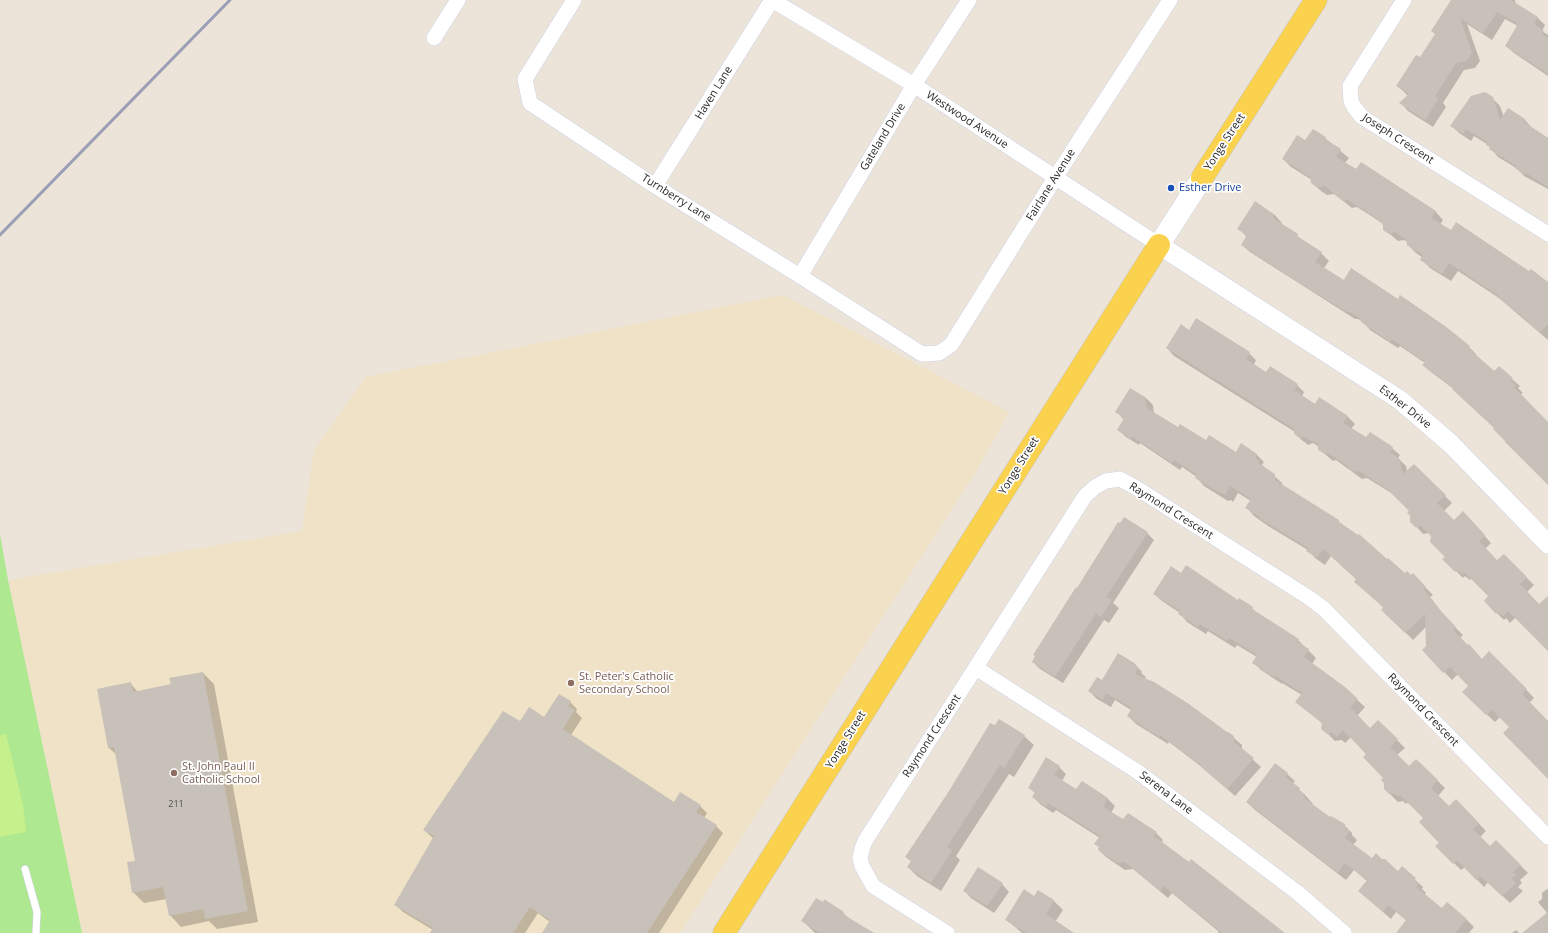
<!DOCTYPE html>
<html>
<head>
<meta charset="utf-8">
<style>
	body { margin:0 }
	canvas { display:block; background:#ece4d9 }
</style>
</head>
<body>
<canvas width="1548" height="933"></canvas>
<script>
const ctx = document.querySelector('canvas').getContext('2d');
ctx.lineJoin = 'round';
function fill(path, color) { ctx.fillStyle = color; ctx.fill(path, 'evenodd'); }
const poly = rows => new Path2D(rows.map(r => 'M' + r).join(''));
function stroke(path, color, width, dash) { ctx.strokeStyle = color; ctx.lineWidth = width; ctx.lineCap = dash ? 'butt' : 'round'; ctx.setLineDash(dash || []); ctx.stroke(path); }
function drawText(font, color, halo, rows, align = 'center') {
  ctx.font = font + ' "Open Sans",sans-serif'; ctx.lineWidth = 3.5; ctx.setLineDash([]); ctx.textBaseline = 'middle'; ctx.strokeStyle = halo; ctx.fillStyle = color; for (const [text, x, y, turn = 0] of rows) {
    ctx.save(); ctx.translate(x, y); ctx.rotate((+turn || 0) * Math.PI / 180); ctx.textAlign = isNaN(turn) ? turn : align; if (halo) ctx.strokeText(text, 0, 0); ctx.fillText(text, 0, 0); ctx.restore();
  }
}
const education = poly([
	[783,295,1009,412,977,470,680,933,82,933,8,580,302,531,314,450,366,377]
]);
const green = poly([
	[0,534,8,580,82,933,0,933]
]);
const pitch = poly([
	[6,734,23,805,26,832,0,837,0,735]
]);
const shadow = poly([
	[1452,0,1515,0,1519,17,1524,9,1538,18,1545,25,1542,31,1548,35,1548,76,1514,53,1506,46,1518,26,1505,19,1492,40,1467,24,1480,61,1475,68,1464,70,1443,103,1446,107,1433,127,1408,111,1401,103,1408,96,1398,86,1420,59,1436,34],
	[1492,98,1500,106,1504,117,1508,109,1525,120,1532,128,1548,138,1548,189,1524,176,1516,168,1498,157,1487,144,1474,136,1471,141,1459,133,1451,125],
	[1325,138,1349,158,1345,163,1435,211,1443,220,1440,225,1548,284,1548,340,1499,298,1458,271,1451,281,1430,268,1422,260,1423,258,1416,253,1408,245,1408,242,1404,240,1398,241,1384,229,1382,223,1357,207,1352,208,1334,194,1327,195,1321,191,1312,183,1312,180,1291,167,1283,159,1306,141],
	[1255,203,1275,215,1282,223,1281,225,1321,253,1329,261,1324,268,1344,281,1469,347,1476,354,1476,355,1495,372,1499,367,1512,379,1520,386,1518,388,1523,393,1520,395,1548,423,1548,485,1496,428,1455,390,1431,372,1423,365,1425,363,1400,346,1398,348,1370,330,1362,321,1358,319,1355,319,1250,252,1242,245,1247,237,1238,228],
	[1189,331,1249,353,1256,360,1254,365,1266,373,1297,385,1304,392,1302,397,1315,406,1347,416,1355,424,1351,429,1367,438,1370,433,1392,448,1400,455,1398,458,1406,466,1407,471,1414,465,1452,503,1444,511,1454,521,1470,520,1491,543,1485,549,1497,561,1504,555,1534,585,1527,592,1539,605,1548,600,1548,651,1516,617,1510,623,1506,618,1504,620,1497,613,1490,596,1472,578,1470,580,1465,576,1463,578,1444,559,1446,557,1432,536,1429,533,1423,534,1411,521,1410,511,1396,496,1367,478,1362,479,1336,460,1333,461,1319,449,1319,447,1313,443,1308,445,1303,441,1295,434,1295,432,1174,356,1167,348],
	[1145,397,1153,405,1154,414,1178,429,1236,453,1256,454,1264,462,1262,465,1282,483,1282,486,1338,521,1405,574,1411,577,1413,575,1433,595,1430,597,1447,619,1463,635,1460,638,1482,660,1518,681,1534,698,1529,703,1548,722,1548,777,1510,727,1500,717,1495,722,1463,692,1469,686,1458,674,1452,680,1423,650,1427,647,1426,627,1413,640,1383,610,1384,608,1355,582,1357,580,1331,556,1325,565,1315,558,1308,550,1268,526,1254,516,1247,508,1251,501,1238,493,1233,502,1231,500,1228,501,1204,486,1197,478,1197,477,1182,467,1180,470,1140,443,1139,445,1126,437,1118,430,1124,420,1117,412],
	[1147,533,1154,540,1113,603,1119,608,1109,623,1104,620,1063,683,1040,669,1033,662],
	[1182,574,1252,608,1258,614,1298,640,1316,658,1312,664,1344,688,1365,707,1357,716,1370,729,1378,721,1405,748,1397,755,1409,767,1416,760,1445,788,1438,796,1449,807,1456,800,1486,831,1480,837,1490,847,1496,841,1528,873,1520,880,1522,883,1518,887,1523,891,1510,903,1488,882,1484,887,1465,867,1461,870,1437,846,1441,843,1424,818,1408,802,1406,804,1403,801,1398,802,1385,789,1384,778,1367,754,1351,737,1345,743,1342,740,1335,741,1323,729,1323,724,1297,702,1302,695,1282,683,1282,684,1261,670,1254,663,1257,657,1237,645,1235,648,1208,631,1206,634,1187,622,1180,613,1162,601,1154,594],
	[1119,654,1134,663,1142,672,1141,673,1146,677,1144,679,1233,737,1242,745,1242,750,1261,767,1235,796,1203,768,1169,742,1168,744,1136,724,1128,716,1131,710,1115,700,1111,707,1097,699,1089,691,1102,681],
	[203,673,214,684,258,922,217,929,209,921,181,927,170,915,167,899,144,903,133,892,137,861,117,755,109,748,130,683,138,692,172,685],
	[570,702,577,709,576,712,582,718,571,735,674,803,700,806,707,813,704,818,716,826,723,833,659,933,543,933,550,922,538,913,525,933,431,933,433,930,403,912,396,905,433,838,424,830,521,722,544,718],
	[1000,720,1024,736,1034,745,1014,777,1009,774,956,856,960,860,941,891,917,876,908,867,912,862,906,857],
	[1059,767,1066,774,1062,781,1077,791,1092,789,1108,799,1115,806,1111,813,1124,821,1156,833,1163,840,1161,843,1283,933,1219,933,1218,931,1172,893,1168,898,1133,869,1125,870,1106,857,1099,850,1100,848,1096,844,1100,838,1056,810,1053,813,1040,804,1033,797,1035,793,1029,788],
	[1287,774,1295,781,1293,784,1307,797,1313,804,1312,805,1330,818,1344,825,1352,833,1352,835,1357,840,1353,845,1372,860,1399,872,1402,868,1423,887,1422,889,1426,893,1424,895,1442,910,1466,919,1474,927,1469,933,1407,933,1407,921,1396,912,1391,919,1359,891,1367,881,1354,870,1346,880,1255,810,1247,802],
	[1002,884,1009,892,994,913,971,898,964,890],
	[1547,889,1548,890,1548,933,1524,933,1547,913,1538,902,1542,899,1542,893],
	[1038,892,1054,901,1063,910,1055,922,1072,933,1022,933,1007,920,1035,897],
	[843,913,850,919,874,933,815,933,802,920],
	[1516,930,1519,933,1512,933]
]);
const building = poly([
	[1451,0,1511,0,1538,17,1534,24,1544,31,1542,34,1548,38,1548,74,1505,46,1518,24,1497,12,1483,33,1460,18,1472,53,1467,61,1456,63,1435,96,1439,98,1425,120,1399,103,1409,94,1396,86,1416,55,1420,57,1435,34,1431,31],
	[1485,92,1493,97,1500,120,1508,108,1525,119,1524,122,1548,138,1548,187,1526,173,1525,175,1515,168,1516,166,1489,149,1490,147,1486,145,1487,142,1466,129,1463,134,1450,126,1471,96],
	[1313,129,1326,137,1325,139,1341,149,1336,157,1356,169,1361,162,1436,211,1431,218,1451,230,1456,222,1529,271,1531,269,1548,282,1548,324,1540,333,1520,316,1521,315,1497,297,1499,296,1449,263,1442,274,1420,260,1423,255,1407,245,1406,239,1395,232,1389,234,1383,230,1383,224,1378,221,1379,220,1348,200,1343,201,1325,186,1318,188,1311,183,1310,177,1282,159,1297,135,1305,140],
	[1255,201,1275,215,1273,218,1298,234,1297,236,1322,252,1315,262,1344,280,1351,268,1398,299,1400,295,1445,326,1470,346,1468,348,1494,371,1499,366,1513,378,1511,380,1516,385,1514,387,1548,422,1548,485,1505,442,1505,441,1493,429,1494,428,1452,389,1453,388,1422,365,1425,362,1392,339,1390,342,1361,322,1360,318,1349,312,1347,312,1301,284,1241,245,1247,235,1237,229],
	[1196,318,1250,352,1246,359,1266,372,1270,366,1298,384,1294,390,1315,404,1319,397,1348,416,1343,423,1366,437,1370,432,1393,447,1390,452,1399,458,1403,474,1414,464,1446,495,1437,503,1454,520,1463,511,1485,535,1479,541,1497,560,1504,554,1527,577,1520,584,1539,604,1548,596,1548,651,1508,611,1503,616,1498,612,1496,614,1484,601,1488,596,1464,572,1462,574,1457,570,1455,572,1442,559,1445,557,1430,542,1431,536,1421,526,1415,527,1410,522,1410,516,1407,512,1409,511,1388,490,1359,471,1354,472,1349,469,1349,467,1328,453,1325,454,1318,450,1318,444,1305,437,1300,438,1294,434,1294,429,1166,348,1181,324,1189,330],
	[1130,388,1145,397,1147,408,1178,427,1180,424,1206,440,1209,435,1236,452,1241,443,1257,454,1255,458,1259,461,1258,463,1275,474,1275,480,1339,520,1339,522,1358,535,1359,534,1387,559,1388,558,1405,573,1407,571,1411,575,1413,573,1426,587,1423,589,1440,610,1456,627,1453,630,1468,645,1469,644,1482,659,1489,651,1527,689,1522,694,1548,721,1548,779,1503,733,1509,727,1492,710,1486,715,1462,692,1468,686,1450,667,1443,673,1422,650,1426,646,1425,614,1405,633,1381,610,1384,607,1354,582,1356,579,1323,549,1317,558,1306,551,1308,548,1259,518,1260,517,1245,508,1251,499,1230,486,1225,495,1222,493,1220,493,1195,478,1197,475,1174,460,1172,463,1132,436,1131,439,1117,430,1124,418,1115,412],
	[1124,517,1148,532,1106,597,1112,600,1101,617,1096,613,1055,677,1032,662,1035,656,1033,655,1076,587,1077,588,1118,522,1120,523],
	[1186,565,1238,600,1239,598,1253,607,1252,609,1299,639,1297,642,1309,649,1304,657,1345,687,1358,699,1350,707,1370,728,1378,720,1398,739,1390,747,1409,766,1416,759,1438,780,1431,788,1449,806,1456,799,1479,823,1473,829,1490,846,1496,840,1521,865,1513,872,1516,875,1511,878,1516,883,1502,896,1480,876,1476,880,1457,860,1453,864,1435,846,1439,843,1419,822,1423,818,1400,795,1398,797,1395,794,1389,794,1384,789,1384,783,1381,780,1383,778,1363,757,1366,754,1343,730,1337,737,1333,733,1327,734,1321,729,1322,723,1295,702,1302,693,1275,676,1274,677,1252,663,1257,655,1229,638,1227,641,1200,624,1198,627,1178,614,1180,611,1153,594,1171,566,1181,573],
	[1118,653,1134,663,1133,665,1138,668,1135,674,1154,682,1189,704,1227,732,1228,732,1234,736,1234,742,1254,758,1227,789,1201,767,1202,766,1160,735,1159,737,1127,716,1132,708,1106,693,1103,700,1088,691,1097,677,1102,680],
	[203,672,248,911,205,919,203,909,169,916,163,887,132,893,127,862,135,861,114,747,108,748,97,689,131,682,133,692,171,684,169,678],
	[559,694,571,701,568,706,575,710,563,729,674,802,680,792,701,805,696,812,717,825,647,933,542,933,550,920,530,907,513,933,430,933,433,928,394,905,434,836,423,830,503,711,520,721,529,707,544,717],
	[999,719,1025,735,1004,768,1000,765,987,785,947,847,952,850,931,883,907,867,911,861,905,857,949,791,990,723,995,725],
	[1046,757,1060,766,1054,775,1076,789,1082,781,1093,788,1108,798,1103,807,1123,819,1128,813,1157,832,1154,836,1189,862,1191,859,1285,933,1222,933,1164,886,1160,891,1125,862,1117,863,1098,850,1099,847,1094,844,1100,836,1048,803,1046,807,1032,797,1035,792,1028,788],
	[1275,763,1288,773,1285,777,1300,788,1299,790,1306,795,1304,798,1330,817,1331,816,1345,824,1345,828,1350,831,1345,838,1372,858,1376,853,1382,859,1385,859,1398,871,1402,866,1416,878,1414,881,1419,884,1416,887,1442,908,1447,902,1467,919,1455,933,1396,933,1406,920,1388,905,1383,912,1358,891,1367,880,1345,863,1338,873,1246,802],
	[978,867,1003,883,987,906,963,891],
	[1024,889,1034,896,1038,890,1054,900,1046,914,1074,933,1027,933,1005,920],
	[816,898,823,902,824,899,844,912,843,914,873,933,820,933,801,921],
	[1548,912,1548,933,1522,933]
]);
const service = poly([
	[25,869,37,912,36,933]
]);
const minor = poly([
	[574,0,525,79,530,103,655,186,800,276,922,354,939,353,951,345,1055,178,1170,0],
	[772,0,914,85,1159,245],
	[1404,0,1350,86,1351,101,1354,107,1362,117,1548,234],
	[434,38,458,0],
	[655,186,772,0],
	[800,276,914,85,969,0],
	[976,668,1138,772,1298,893,1344,933],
	[947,933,873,886,862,866,860,858,862,849,865,841,1085,496,1095,487,1106,481,1120,479,1135,487,1311,599,1324,609,1548,837]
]);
const tertiary = poly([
	[1159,245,1400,400,1451,444,1548,544]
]);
const secondary = poly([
	[1159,245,1202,178]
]);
const primary = poly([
	[1202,178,1316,0],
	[724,933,1159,245]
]);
const rail = poly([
	[0,235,230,0]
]);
const markers = [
	[1171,188,4,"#1a4fb4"],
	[571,683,4,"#8d6e63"],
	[174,773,4,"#8d6e63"]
];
const numberNames = [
	["211",176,804]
];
const streetNames = [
	["Haven Lane",714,93,-58],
	["Westwood Avenue",967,120,33],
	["Gateland Drive",883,137,-59],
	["Joseph Crescent",1398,139,33],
	["Yonge Street",1225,142,-57],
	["Fairlane Avenue",1051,185,-58],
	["Turnberry Lane",676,198,32],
	["Esther Drive",1405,407,38],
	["Yonge Street",1019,466,-58],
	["Raymond Crescent",1171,511,32],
	["Raymond Crescent",1423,710,46],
	["Raymond Crescent",932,736,-57],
	["Yonge Street",846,740,-58],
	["Serena Lane",1166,793,37]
];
const transitNames = [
	["Esther Drive",1179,188]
];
const educationNames = [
	["St. Peter's Catholic",579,677],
	["Secondary School",579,690],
	["St. John Paul II",182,767],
	["Catholic School",182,780]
];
fill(education, '#f0e2c6');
fill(green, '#aee890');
fill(pitch, '#c6f08b');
fill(shadow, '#0003');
fill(building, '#c7c1b9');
stroke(service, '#ced2e3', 8);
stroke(minor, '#ced2e3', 16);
stroke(tertiary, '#ced2e3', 20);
stroke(secondary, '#ced2e3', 22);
stroke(primary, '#c7c7c7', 23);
stroke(service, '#fff', 7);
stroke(minor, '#fff', 15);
stroke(tertiary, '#fff', 19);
stroke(secondary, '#fff', 21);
stroke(primary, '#fbd24e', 22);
stroke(rail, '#9b9fb5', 3);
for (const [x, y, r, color] of markers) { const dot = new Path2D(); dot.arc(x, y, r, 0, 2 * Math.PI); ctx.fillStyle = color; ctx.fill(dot); stroke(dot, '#fff', 1.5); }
drawText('9px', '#504e4c', null, numberNames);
drawText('11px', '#282828', '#fff', streetNames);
drawText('11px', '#164399', '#fff', transitNames, 'left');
drawText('11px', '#785e54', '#fff', educationNames, 'left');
</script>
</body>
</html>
